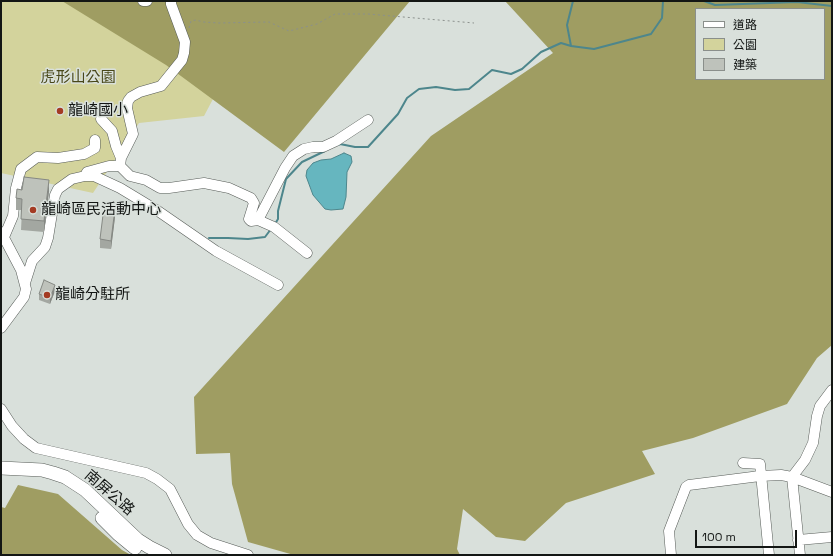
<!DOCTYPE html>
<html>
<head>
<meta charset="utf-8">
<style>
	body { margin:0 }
	#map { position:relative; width:833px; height:556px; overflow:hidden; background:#d9e0db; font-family:"Space Grotesk","Noto Sans TC",sans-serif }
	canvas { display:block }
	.frame { position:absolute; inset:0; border:2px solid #131614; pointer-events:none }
	.legend { position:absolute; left:695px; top:8px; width:130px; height:72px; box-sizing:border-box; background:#d9e0db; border:1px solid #8a8f8b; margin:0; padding:5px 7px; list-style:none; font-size:12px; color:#131614 }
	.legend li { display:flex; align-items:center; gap:8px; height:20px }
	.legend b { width:20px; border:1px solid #8a8f8b }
	.scale { position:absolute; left:695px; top:530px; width:102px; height:18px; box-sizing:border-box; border:2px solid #131614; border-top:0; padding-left:5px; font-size:12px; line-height:14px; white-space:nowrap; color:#131614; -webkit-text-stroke:3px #d9e0db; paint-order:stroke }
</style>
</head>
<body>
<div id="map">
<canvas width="833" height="556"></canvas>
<div class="frame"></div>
<ul class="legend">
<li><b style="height:5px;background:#fff"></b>道路</li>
<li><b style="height:11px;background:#d3d39c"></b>公園</li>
<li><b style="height:11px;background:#bec2bb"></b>建築</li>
</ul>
<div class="scale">100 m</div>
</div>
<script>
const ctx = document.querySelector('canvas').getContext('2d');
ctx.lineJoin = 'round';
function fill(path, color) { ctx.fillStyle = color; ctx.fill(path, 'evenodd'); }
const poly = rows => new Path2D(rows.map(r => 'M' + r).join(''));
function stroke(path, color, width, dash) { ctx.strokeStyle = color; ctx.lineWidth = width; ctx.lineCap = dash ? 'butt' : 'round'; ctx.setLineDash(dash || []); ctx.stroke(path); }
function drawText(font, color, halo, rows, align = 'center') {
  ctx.font = font + ' "Space Grotesk","Noto Sans TC",sans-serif'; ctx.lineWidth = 3; ctx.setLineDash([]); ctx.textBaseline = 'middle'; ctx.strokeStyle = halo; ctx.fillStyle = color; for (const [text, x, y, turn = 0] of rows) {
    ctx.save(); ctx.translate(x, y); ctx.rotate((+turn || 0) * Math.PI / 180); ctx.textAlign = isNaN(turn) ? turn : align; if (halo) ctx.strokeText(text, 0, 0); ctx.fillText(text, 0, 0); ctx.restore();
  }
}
const green = poly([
	[1,1,265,1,204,116,139,123,93,193,1,173]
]);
const forest = poly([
	[62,1,410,1,284,152,166,65],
	[505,1,832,1,832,345,817,358,787,404,693,438,642,451,655,474,566,503,525,541,496,537,463,509,457,549,460,555,294,555,248,542,232,484,230,453,196,454,194,397,431,136,553,53],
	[696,9,824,9,824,79,696,79],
	[18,485,58,494,122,550,131,555,1,555,1,507,5,508]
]);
const water = poly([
	[344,153,351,156,352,162,347,172,346,197,343,209,331,210,325,209,313,195,306,176,307,170,313,163,321,160,331,159,344,153]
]);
const stream = poly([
	[573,1,567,25,571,46,594,49,651,34,662,18,663,1],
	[704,1,715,5,797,2,832,6],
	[338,145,340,144,355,147,368,147,398,114,407,98,419,89,436,87,455,90,469,89,492,70,511,74,522,69,541,52,561,43,571,46],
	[275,224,278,219,278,211,286,179,302,162,325,151],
	[209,238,228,238,248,239,265,237,271,229]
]);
const path = poly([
	[189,28,191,21,196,20,203,22,219,23,269,22,289,31,317,24,335,14,368,14,474,23]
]);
const minor = poly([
	[143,1,147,1],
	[101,119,112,131,116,146,121,158],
	[120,166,121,158,133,134,127,108,128,101,131,97,140,92,161,86,182,60,184,53,185,42,171,4,171,1],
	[85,176,94,176,120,188,158,211,216,251,278,285],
	[258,220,285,168,293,156,304,149,313,147,323,147,336,141,368,120],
	[1,232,21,270,26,289,24,297,1,328],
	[4,237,13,216,16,188,21,169,37,157,58,158,84,154,95,148,95,140],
	[25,283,32,261,45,247,48,238,55,195,58,189,72,179,85,176,87,172,109,166,120,166,130,176,146,180,160,188,169,188,204,183,229,188,251,198,254,203,249,219,251,221,258,220,274,227,307,253],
	[1,409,12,426,24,439,36,448,146,473,157,479,170,489,188,524,197,535,211,543,248,555],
	[743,463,760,464,769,555],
	[798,540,832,537],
	[671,555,669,531,686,487,689,485,760,476,781,475,792,477,832,492],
	[800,555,792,477,805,460,813,443,817,416,820,406,832,390]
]);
const major = poly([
	[1,468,42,470,53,473,65,477,85,490,138,540,149,547,165,555],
	[102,518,118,534,135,548]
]);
const wall = poly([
	[22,190,49,191,44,232,21,230,22,210,16,210,16,198],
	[115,217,111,249,100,248,100,239],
	[55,291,50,304,39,300,39,294]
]);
const shadedWall = poly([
	[49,180,49,191,44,232,44,221],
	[115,208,115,217,111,249,111,241],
	[55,285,55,291,50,304,50,298]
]);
const building = poly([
	[24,177,49,180,44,221,21,219,22,199,16,198,17,189,22,190,24,177],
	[104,207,115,208,111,241,100,239,104,207],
	[44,280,55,285,50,298,39,294,44,280]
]);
const markers = [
	[60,111,4,"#a43b23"],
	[33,210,4,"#a43b23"],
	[47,295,4,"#a43b23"]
];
const parkNames = [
	["虎形山公園",78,78]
];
const poiNames = [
	["龍崎國小",68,111],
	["龍崎區民活動中心",41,210],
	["龍崎分駐所",55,295]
];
const streetNames = [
	["南屏公路",109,493,41]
];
fill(green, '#d3d39c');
fill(forest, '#9f9d62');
fill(water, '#66b6bf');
stroke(water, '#4d868c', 1);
stroke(stream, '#4d868c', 2);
stroke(minor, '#575c58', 11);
stroke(major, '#575c58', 14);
stroke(path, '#8b908d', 1, [2, 3]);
stroke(minor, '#fff', 10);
stroke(major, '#fff', 13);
fill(wall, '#a3a7a1');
fill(shadedWall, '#858883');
fill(building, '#bec2bb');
stroke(building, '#858883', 1);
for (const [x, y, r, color] of markers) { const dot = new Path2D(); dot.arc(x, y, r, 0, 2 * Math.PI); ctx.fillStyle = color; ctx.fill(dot); stroke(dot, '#d9e0db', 1.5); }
drawText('15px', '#484718', '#d9e0db', parkNames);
drawText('15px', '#131614', '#d9e0db', poiNames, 'left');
drawText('15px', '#131614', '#d9e0db', streetNames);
</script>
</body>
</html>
